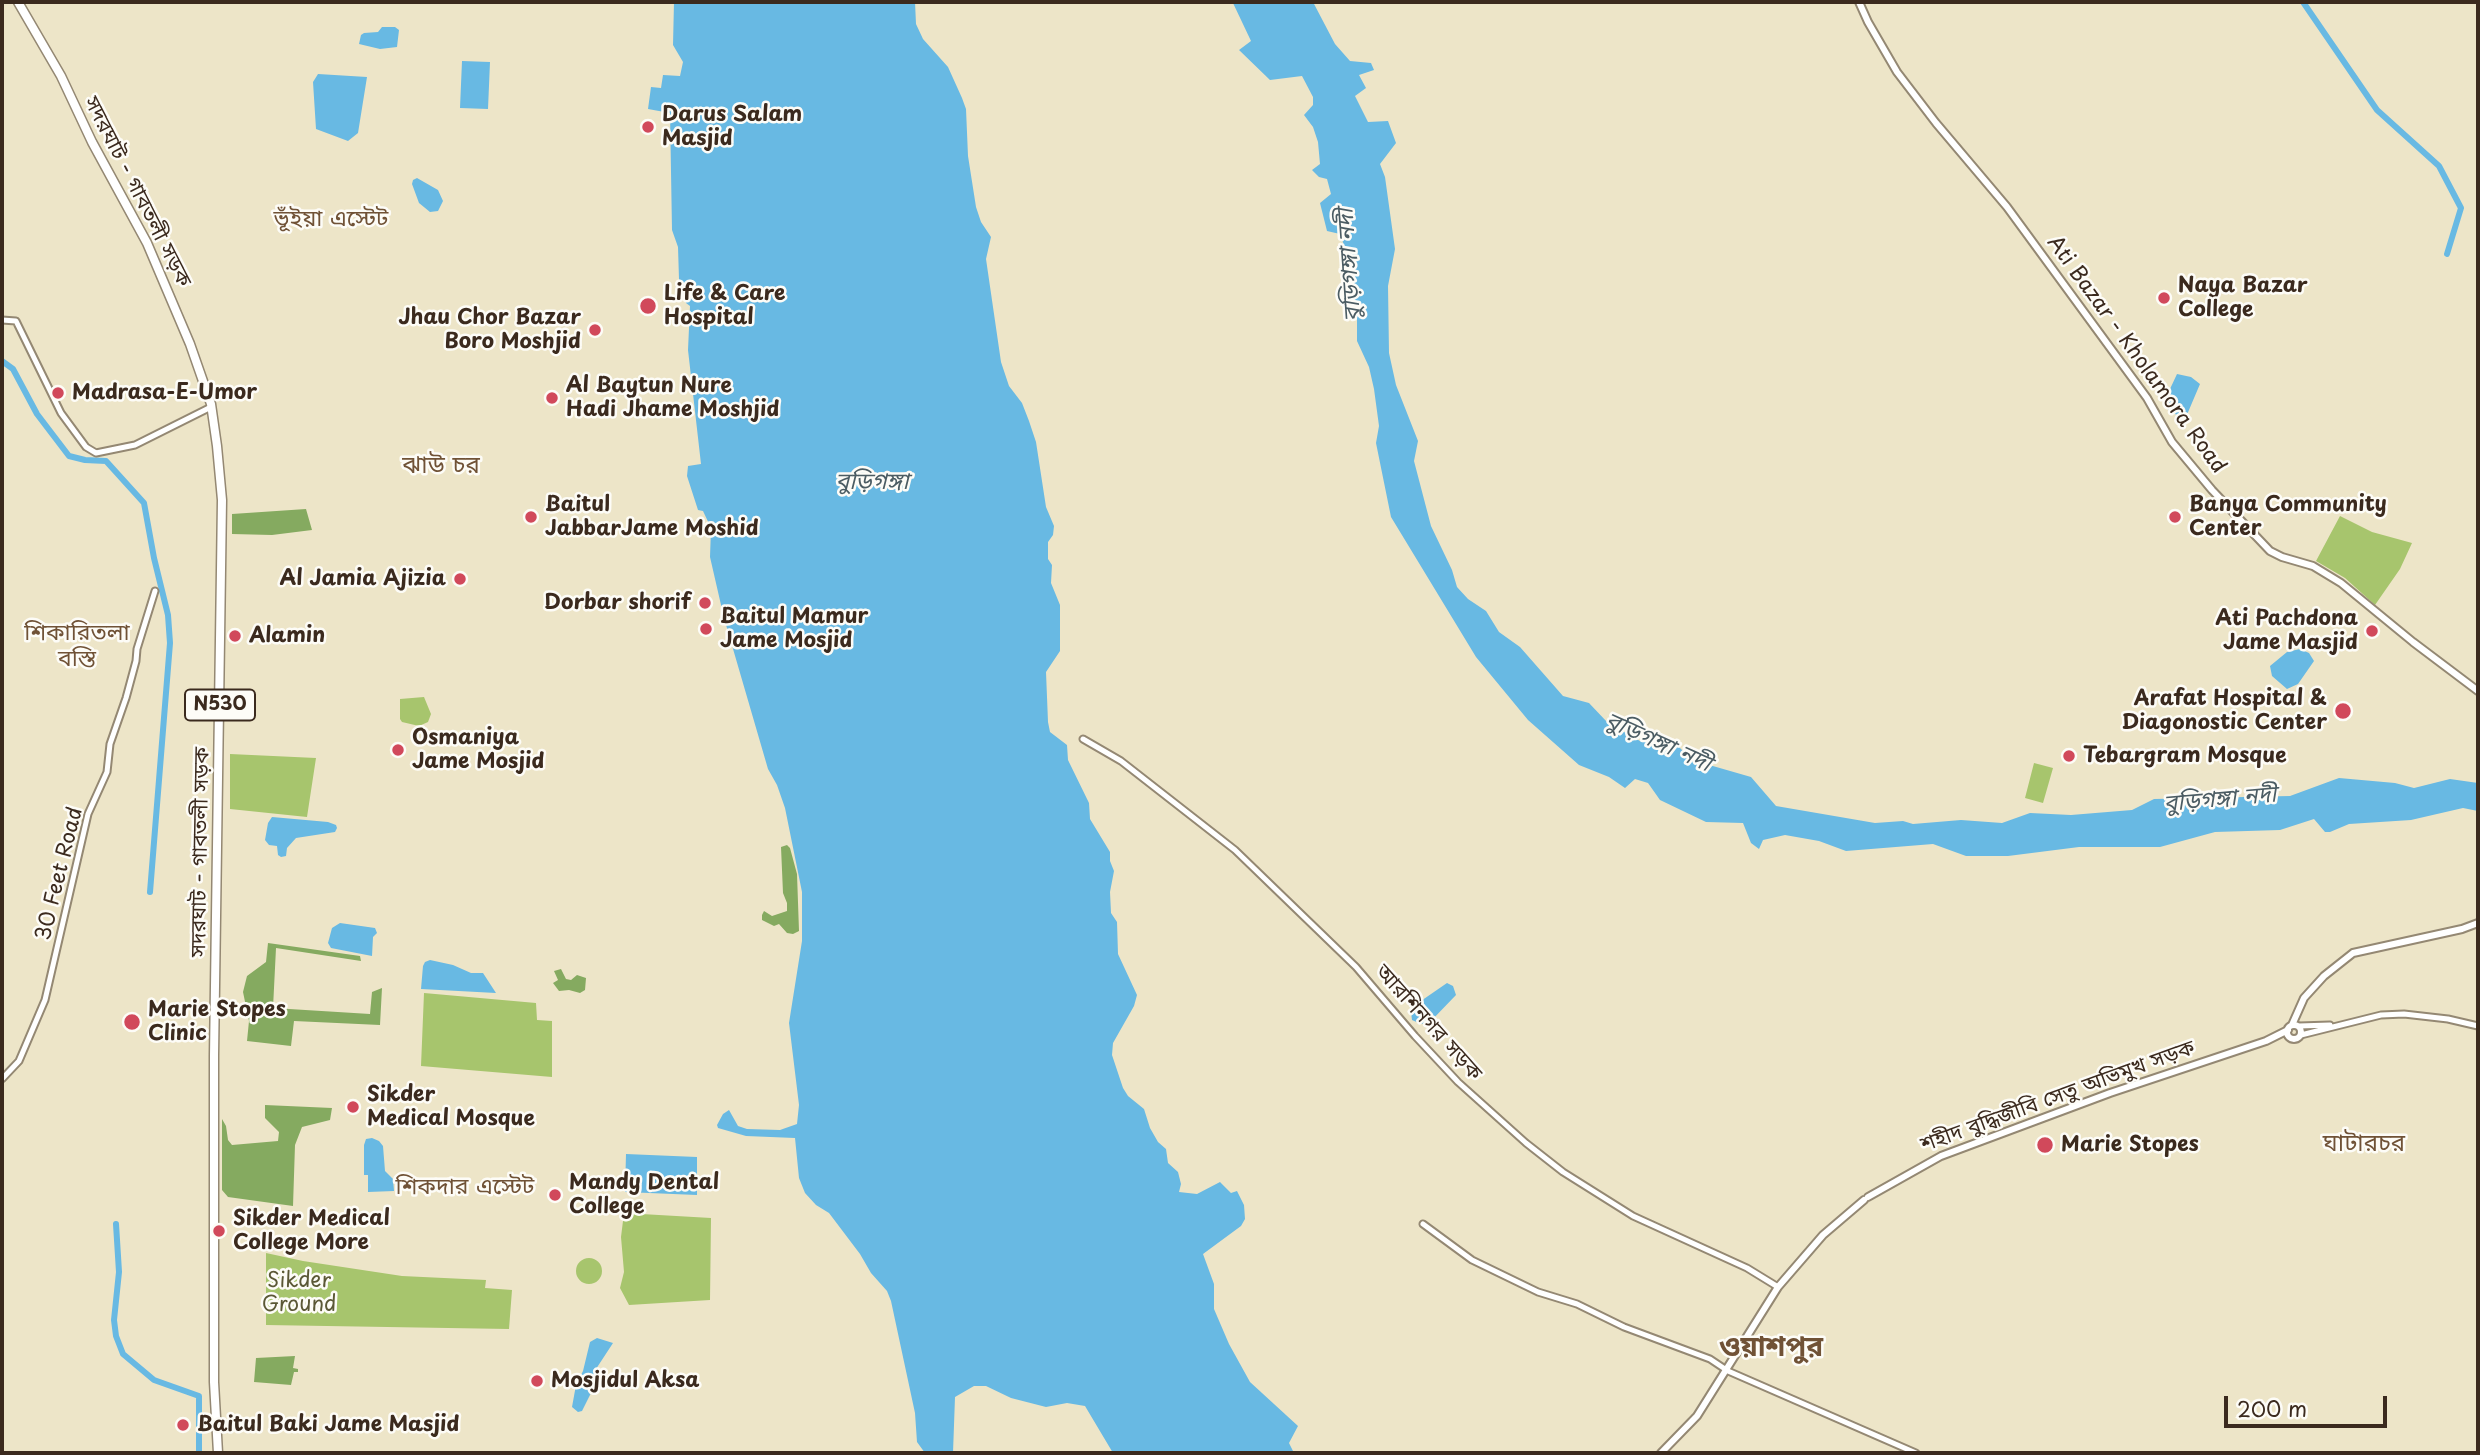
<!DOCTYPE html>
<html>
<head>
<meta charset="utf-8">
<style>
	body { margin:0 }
	#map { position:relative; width:2480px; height:1455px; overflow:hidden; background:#ede5c8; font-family:"Playpen Sans",sans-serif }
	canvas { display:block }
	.frame { position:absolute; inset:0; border:4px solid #3b2a1e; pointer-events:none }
	.scale { position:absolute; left:2224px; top:1396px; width:163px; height:32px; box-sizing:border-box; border:4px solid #3b2a1e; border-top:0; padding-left:9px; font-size:21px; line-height:24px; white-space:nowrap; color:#3b2a1e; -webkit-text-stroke:5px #fdfcf7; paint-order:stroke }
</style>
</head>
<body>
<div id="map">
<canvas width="2480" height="1455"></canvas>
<div class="frame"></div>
<div class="scale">200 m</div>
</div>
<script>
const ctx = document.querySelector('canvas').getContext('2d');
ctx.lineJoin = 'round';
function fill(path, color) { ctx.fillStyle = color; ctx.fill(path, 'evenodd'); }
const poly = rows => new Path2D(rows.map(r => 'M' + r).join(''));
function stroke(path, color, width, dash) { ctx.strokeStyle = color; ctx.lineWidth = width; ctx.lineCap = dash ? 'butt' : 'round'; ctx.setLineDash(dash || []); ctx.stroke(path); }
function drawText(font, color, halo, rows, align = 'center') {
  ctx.font = font + ' "Playpen Sans","Noto Sans Bengali",sans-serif'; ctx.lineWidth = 5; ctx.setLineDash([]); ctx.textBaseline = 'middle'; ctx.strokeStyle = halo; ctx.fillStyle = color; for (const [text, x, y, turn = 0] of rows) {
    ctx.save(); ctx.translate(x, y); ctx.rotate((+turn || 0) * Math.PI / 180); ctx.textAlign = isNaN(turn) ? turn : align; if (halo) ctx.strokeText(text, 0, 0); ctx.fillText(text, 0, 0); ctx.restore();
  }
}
const green = poly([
	[2340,516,2372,532,2412,543,2400,569,2375,605,2345,578,2316,561],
	[424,697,431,714,428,722,419,726,402,722,400,719,400,699],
	[230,754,316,758,307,817,230,809],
	[2034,763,2053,768,2043,803,2025,798],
	[424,993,536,1003,537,1020,552,1021,552,1077,421,1066],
	[624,1213,711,1218,710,1300,629,1305,620,1288,624,1272,621,1237],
	[266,1253,303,1261,402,1276,486,1280,485,1288,512,1290,509,1329,266,1325],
	'576 1271a13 13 0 1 1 26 0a13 13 0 1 1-26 0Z'
]);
const forest = poly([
	[306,509,312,530,272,535,232,534,232,514],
	[787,845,790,848,797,874,799,931,793,934,787,933,779,924,774,926,762,920,762,915,764,911,772,916,787,911,787,903,783,893,781,847],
	[268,943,360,956,361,961,276,948,273,1008,370,1014,372,992,382,988,380,1025,294,1021,291,1046,247,1041,249,1021,243,992,247,976,266,962],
	[561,969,566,979,571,980,577,975,586,978,585,990,580,993,569,990,559,991,553,983,558,980,554,971],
	[265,1105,332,1108,330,1120,302,1127,295,1145,293,1206,228,1197,222,1190,222,1119,226,1126,228,1140,232,1145,278,1141,279,1132,265,1118],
	[295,1356,293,1368,298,1369,298,1372,294,1372,291,1385,254,1382,256,1358]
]);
const water = poly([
	[674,2,915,2,916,24,923,39,948,67,962,98,966,109,968,156,976,207,981,222,991,237,986,259,1001,362,1009,386,1022,403,1029,421,1036,442,1046,507,1054,526,1053,535,1048,542,1048,559,1052,565,1051,583,1060,605,1060,651,1046,672,1048,722,1050,732,1067,745,1068,760,1089,803,1090,819,1110,852,1110,861,1114,871,1110,892,1111,913,1117,922,1118,954,1137,995,1134,1006,1113,1043,1112,1055,1123,1088,1128,1096,1144,1109,1150,1128,1158,1142,1166,1149,1168,1163,1178,1172,1181,1184,1179,1192,1197,1194,1220,1182,1231,1193,1237,1191,1244,1205,1245,1219,1241,1226,1203,1254,1214,1284,1214,1309,1229,1344,1250,1382,1298,1426,1289,1443,1294,1453,1113,1453,1085,1406,1067,1403,1046,1407,1011,1398,986,1386,974,1386,955,1397,953,1453,925,1453,917,1442,915,1413,891,1301,887,1291,871,1273,860,1254,829,1213,816,1205,805,1193,799,1178,795,1138,746,1136,718,1128,717,1125,723,1114,729,1110,738,1126,747,1129,780,1130,797,1124,799,1105,789,1023,802,941,802,892,785,808,777,785,768,769,724,618,710,557,711,528,703,511,698,510,687,476,688,466,701,464,688,350,690,306,686,303,679,279,678,247,672,230,670,113,648,109,651,87,661,88,663,75,680,76,683,62,673,45],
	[1236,2,1313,2,1335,44,1350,61,1371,63,1374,70,1359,75,1366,88,1355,96,1368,122,1388,121,1396,143,1380,164,1385,177,1395,249,1388,286,1389,353,1396,385,1418,441,1414,461,1431,526,1452,570,1457,587,1468,599,1486,611,1499,632,1520,647,1563,696,1589,703,1607,722,1640,741,1674,742,1692,760,1751,777,1776,806,1875,823,1903,821,1913,824,1961,820,2002,823,2030,813,2071,815,2132,810,2154,799,2290,796,2339,778,2395,783,2414,788,2450,779,2478,783,2478,811,2463,808,2411,820,2349,824,2330,832,2325,832,2314,819,2280,830,2215,832,2160,847,2079,847,2008,856,1966,856,1933,844,1846,851,1819,841,1785,835,1763,840,1759,849,1751,843,1743,823,1706,822,1660,800,1648,783,1635,779,1625,788,1609,777,1579,765,1528,720,1476,657,1391,517,1376,443,1379,426,1374,389,1369,367,1357,341,1357,315,1346,251,1340,234,1327,231,1320,203,1331,194,1327,179,1319,177,1312,170,1320,164,1318,142,1313,127,1304,115,1313,105,1313,97,1302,76,1270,80,1239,50,1251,41,1233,3],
	[382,27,395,27,399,30,397,47,380,49,359,44,361,35,364,33,378,32],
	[462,61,490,62,488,109,460,108],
	[318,74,367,77,358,133,348,141,316,129,313,82],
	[417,178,438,190,443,201,438,211,430,212,419,203,412,184,413,180],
	[2177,374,2191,377,2200,384,2186,417,2171,413,2163,404],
	[2300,649,2309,653,2314,661,2298,684,2287,689,2272,676,2270,666,2287,652],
	[272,817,328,822,336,825,337,828,335,832,296,838,287,848,286,856,281,857,278,855,277,846,269,845,265,840,268,823],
	[340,923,375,928,377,933,373,937,372,956,331,948,328,943,332,928],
	[430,960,453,965,471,973,483,973,496,993,421,989,423,966,425,962],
	[1447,983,1453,986,1456,995,1430,1022,1421,1024,1412,1020,1411,1012,1418,1003],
	[372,1138,379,1141,383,1146,385,1171,393,1179,394,1191,368,1192,368,1175,364,1175,364,1145,366,1139],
	[626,1154,697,1157,697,1195,625,1192],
	[597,1338,613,1343,596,1369,591,1393,582,1411,578,1412,572,1407,576,1385,583,1371,590,1342]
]);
const canal = poly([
	[2303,2,2377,110,2439,166,2461,208,2447,254],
	[2,361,13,369,37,414,69,456,85,460,106,461,144,503,154,558,168,615,170,643,150,892],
	[116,1224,119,1272,114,1320,116,1336,123,1354,154,1380,199,1396,199,1453]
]);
const tertiary = poly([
	[2,320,16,321,61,413,86,447,96,453,135,445,211,407],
	[1083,739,1121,761,1235,850,1356,967,1415,1036,1458,1082,1526,1143,1563,1172,1633,1216,1747,1268,1778,1287],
	[2299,1026,2330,1025],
	[2301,1035,2381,1015,2404,1014,2448,1019,2478,1026],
	[2,1079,19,1061,45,1000,88,814,107,772,110,744,126,698,136,661,137,649,155,591],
	[1423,1224,1472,1260,1538,1292,1577,1304,1624,1327,1710,1359,1728,1371,1916,1453]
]);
const secondary = poly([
	[1859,2,1868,22,1897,72,1936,123,2007,207,2147,398,2172,442,2212,490,2270,551,2282,557,2313,566,2341,583,2413,642,2478,691],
	'2287 1032a7 7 0 1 1 14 0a7 7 0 1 1-14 0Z',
	[2292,1025,2304,998,2324,976,2353,953,2462,929,2478,923],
	[1868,1197,1941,1156,2110,1093,2266,1041,2288,1030],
	[1661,1453,1697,1416,1778,1287,1823,1235,1864,1200]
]);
const trunk = poly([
	[18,2,61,76,92,142,147,243,190,344,211,404,217,446,222,500,214,1055,214,1382,218,1453]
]);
const markers = [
	[648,127,7,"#d1495b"],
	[2164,298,7,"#d1495b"],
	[648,306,9,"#d1495b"],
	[595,330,7,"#d1495b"],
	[58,393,7,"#d1495b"],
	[552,398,7,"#d1495b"],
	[531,517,7,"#d1495b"],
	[2175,517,7,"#d1495b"],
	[460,579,7,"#d1495b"],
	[705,603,7,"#d1495b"],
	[706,629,7,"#d1495b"],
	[2372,631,7,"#d1495b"],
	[235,636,7,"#d1495b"],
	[2343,711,9,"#d1495b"],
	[398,750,7,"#d1495b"],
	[2069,756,7,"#d1495b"],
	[132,1022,9,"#d1495b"],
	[353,1107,7,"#d1495b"],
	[2045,1145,9,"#d1495b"],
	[555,1195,7,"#d1495b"],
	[219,1231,7,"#d1495b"],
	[537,1381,7,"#d1495b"],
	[183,1425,7,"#d1495b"]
];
const shields = [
	[220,705,70]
];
const shieldNames = [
	["N530",220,705]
];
const poiNames = [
	["Darus Salam",662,115],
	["Masjid",662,139],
	["Naya Bazar",2178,286],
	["College",2178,310],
	["Life & Care",664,294],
	["Hospital",664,318],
	["Jhau Chor Bazar",581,318,"right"],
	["Boro Moshjid",581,342,"right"],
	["Al Baytun Nure",566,386],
	["Hadi Jhame Moshjid",566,410],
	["Madrasa-E-Umor",72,393],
	["Baitul",545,505],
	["JabbarJame Moshid",545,529],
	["Banya Community",2189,505],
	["Center",2189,529],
	["Al Jamia Ajizia",446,579,"right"],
	["Dorbar shorif",691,603,"right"],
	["Baitul Mamur",720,617],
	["Jame Mosjid",720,641],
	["Ati Pachdona",2358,619,"right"],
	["Jame Masjid",2358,643,"right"],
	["Alamin",249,636],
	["Arafat Hospital &",2327,699,"right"],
	["Diagonostic Center",2327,723,"right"],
	["Osmaniya",412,738],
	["Jame Mosjid",412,762],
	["Tebargram Mosque",2083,756],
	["Marie Stopes",148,1010],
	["Clinic",148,1034],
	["Sikder",367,1095],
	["Medical Mosque",367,1119],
	["Marie Stopes",2061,1145],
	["Mandy Dental",569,1183],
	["College",569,1207],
	["Sikder Medical",233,1219],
	["College More",233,1243],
	["Mosjidul Aksa",551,1381],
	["Baitul Baki Jame Masjid",197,1425]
];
const streetNames = [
	["সদরঘাট - গাবতলী সড়ক",137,192,63],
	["Ati Bazar - Kholamora Road",2136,355,54],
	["সদরঘাট - গাবতলী সড়ক",201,852,-89],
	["30 Feet Road",60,874,-76],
	["আরশিনগর সড়ক",1428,1023,48],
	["শহীদ বুদ্ধিজীবি সেতু অভিমুখ সড়ক",2058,1097,-20]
];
const parkNames = [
	["Sikder",299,1281],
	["Ground",299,1305]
];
const neighbourhoodNames = [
	["ভূঁইয়া এস্টেট",331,220],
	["শিকারিতলা",77,634],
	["বস্তি",77,660],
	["শিকদার এস্টেট",465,1188]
];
const waterNames = [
	["বুড়িগঙ্গা নদী",1350,265,-94],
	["বুড়িগঙ্গা",872,483],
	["বুড়িগঙ্গা নদী",1658,743,24],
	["বুড়িগঙ্গা নদী",2220,800,-5]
];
const quarterNames = [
	["ঝাউ চর",441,466],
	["ঘাটারচর",2364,1144]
];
const districtNames = [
	["ওয়াশপুর",1771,1348]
];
fill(green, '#a7c56d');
fill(forest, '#85aa60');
fill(water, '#68b9e3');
stroke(canal, '#68b9e3', 6);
stroke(tertiary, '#948873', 9);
stroke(secondary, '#948873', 10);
stroke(trunk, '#948873', 11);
stroke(tertiary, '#fff', 5);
stroke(secondary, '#fff', 6);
stroke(trunk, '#fff', 8);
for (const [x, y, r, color] of markers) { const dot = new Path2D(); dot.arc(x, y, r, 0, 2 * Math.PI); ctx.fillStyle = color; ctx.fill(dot); stroke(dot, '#fdfcf7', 2.5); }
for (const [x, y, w] of shields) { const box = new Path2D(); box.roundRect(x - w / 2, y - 15.5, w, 31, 5); ctx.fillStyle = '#fdfcf7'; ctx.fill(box); stroke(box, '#3b2a1e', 2); }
drawText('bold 19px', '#3b2a1e', null, shieldNames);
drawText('bold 21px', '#3b2a1e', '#fdfcf7', poiNames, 'left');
drawText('21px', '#3b2a1e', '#fdfcf7', streetNames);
drawText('21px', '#5b5836', '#fdfcf7', parkNames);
drawText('23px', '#705236', '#fdfcf7', neighbourhoodNames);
drawText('italic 23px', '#4b5c63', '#fdfcf7', waterNames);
drawText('24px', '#705236', '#fdfcf7', quarterNames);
drawText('bold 28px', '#705236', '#fdfcf7', districtNames);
</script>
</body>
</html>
